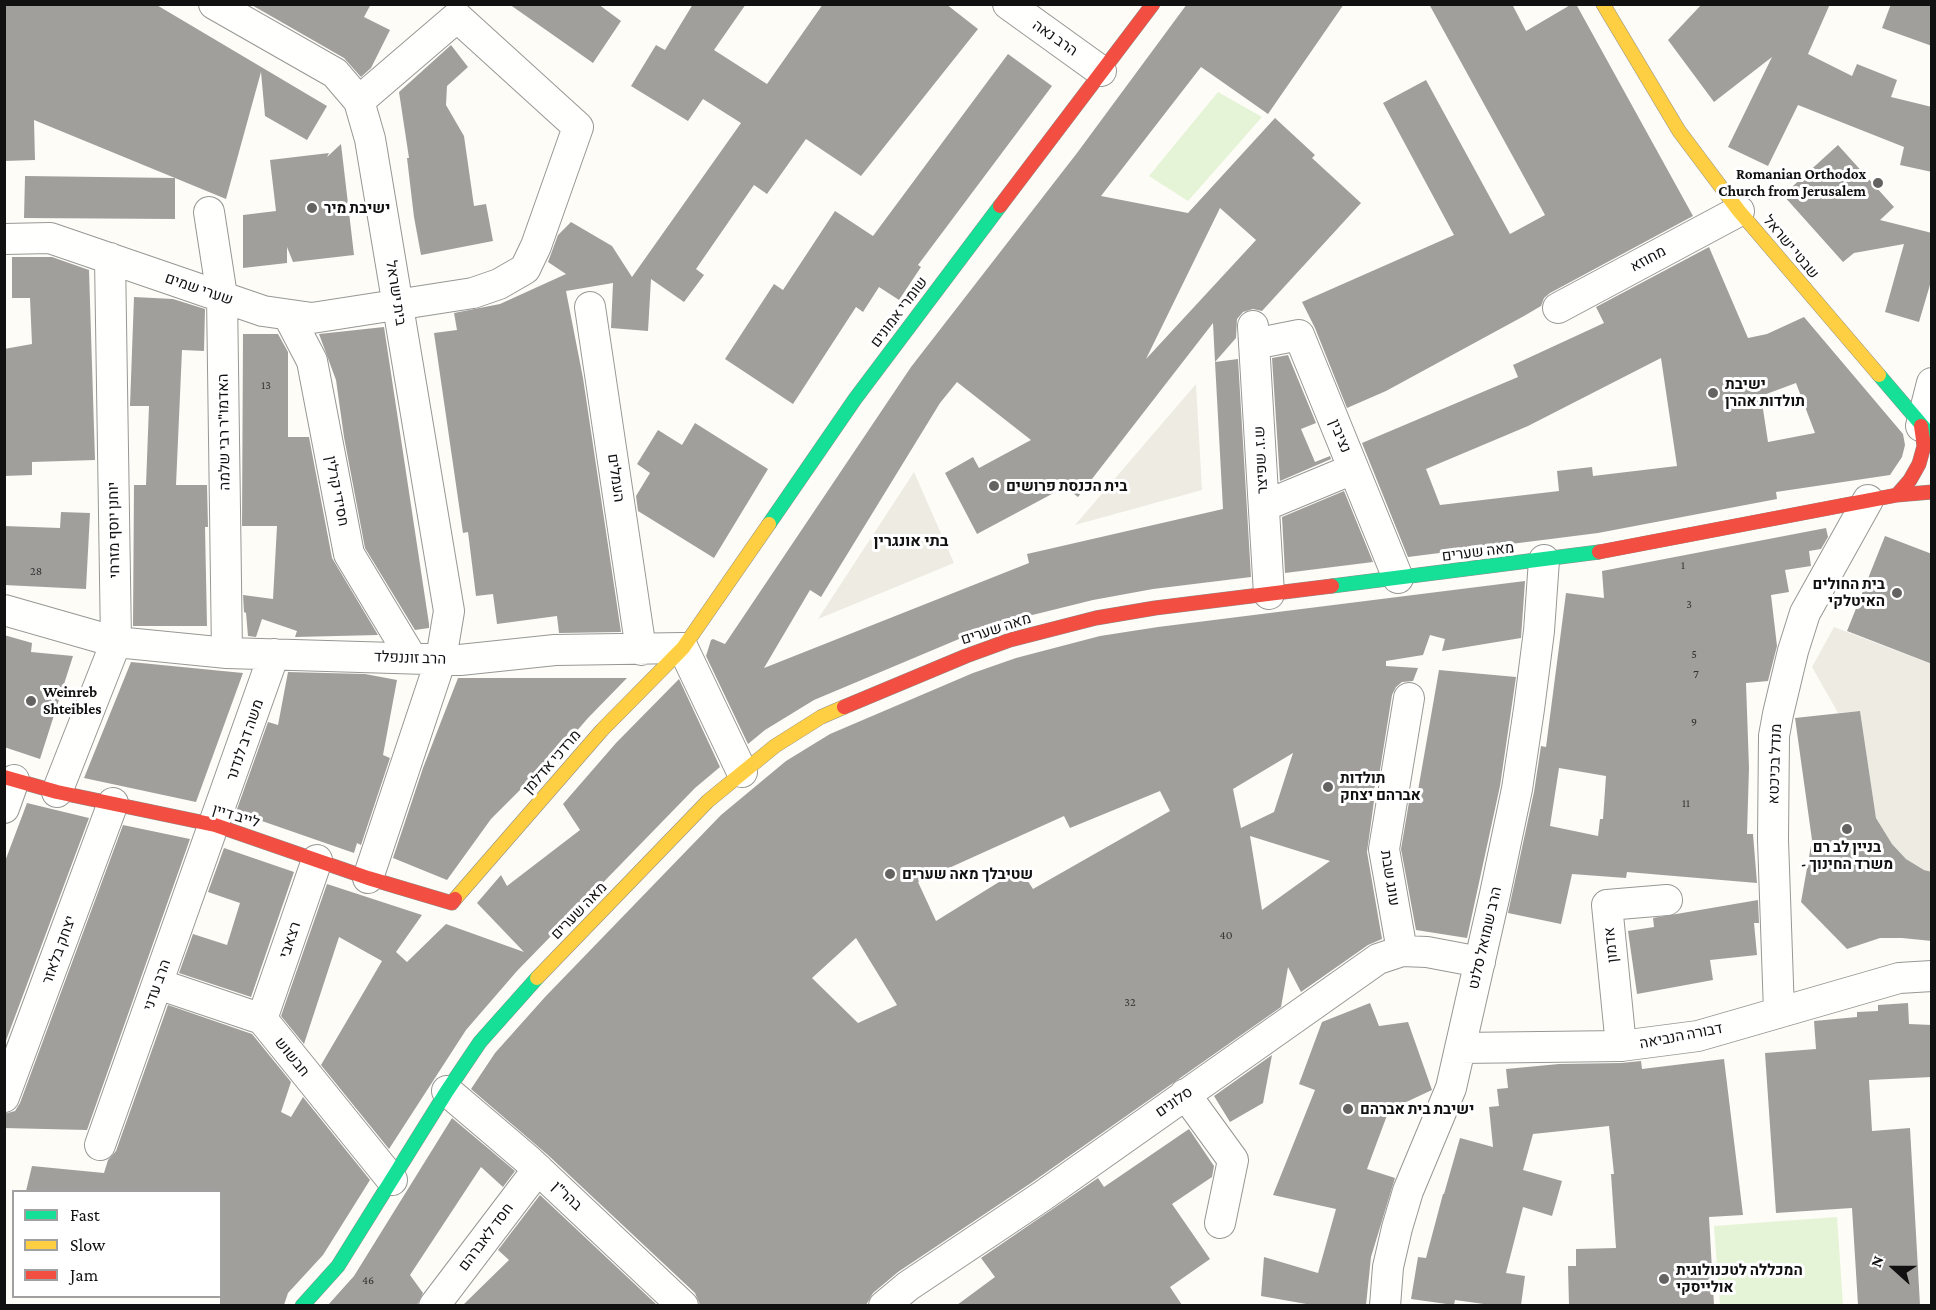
<!DOCTYPE html>
<html>
<head>
<meta charset="utf-8">
<style>
	body { margin:0 }
	#map { position:relative; width:1936px; height:1310px; overflow:hidden; background:#fdfcf7; font-family:"Crimson Pro",serif }
	canvas { display:block }
	.frame { position:absolute; inset:0; border:6px solid #111; pointer-events:none }
	.legend { position:absolute; left:12px; top:1190px; width:210px; height:108px; box-sizing:border-box; background:#fff; border:2px solid #a0a0a0; margin:0; padding:8px 10px; list-style:none; font-size:18px; color:#111 }
	.legend li { display:flex; align-items:center; gap:12px; height:30px }
	.legend b { width:30px; border:2px solid #a0a0a0 }
	.north { position:absolute; left:1864px; top:1238px; width:60px; height:60px; -webkit-text-stroke:4px #fff; paint-order:stroke; rotate:291deg; font-size:16px; font-weight:700; line-height:24px; text-align:center; color:#111 }
	.north::after { content:''; display:block; margin:auto; width:21px; height:27px; background:#111; clip-path:polygon(50% 0,100% 100%,50% 72%,0 100%) }
</style>
</head>
<body>
<div id="map">
<canvas width="1936" height="1310"></canvas>
<div class="frame"></div>
<ul class="legend">
<li><b style="height:8px;background:#16e098"></b>Fast</li>
<li><b style="height:8px;background:#ffcf43"></b>Slow</li>
<li><b style="height:8px;background:#f24e42"></b>Jam</li>
</ul>
<div class="north">N</div>
</div>
<script>
const ctx = document.querySelector('canvas').getContext('2d');
ctx.lineJoin = 'round';
function fill(path, color) { ctx.fillStyle = color; ctx.fill(path, 'evenodd'); }
const poly = rows => new Path2D(rows.map(r => 'M' + r).join(''));
function stroke(path, color, width, dash) { ctx.strokeStyle = color; ctx.lineWidth = width; ctx.lineCap = dash ? 'butt' : 'round'; ctx.setLineDash(dash || []); ctx.stroke(path); }
function drawText(font, color, halo, rows, align = 'center') {
  ctx.font = font + ' "Crimson Pro",Heebo,serif'; ctx.lineWidth = 6; ctx.setLineDash([]); ctx.textBaseline = 'middle'; ctx.strokeStyle = halo; ctx.fillStyle = color; for (const [text, x, y, turn = 0] of rows) {
    ctx.save(); ctx.translate(x, y); ctx.rotate((+turn || 0) * Math.PI / 180); ctx.textAlign = isNaN(turn) ? turn : align; if (halo) ctx.strokeText(text, 0, 0); ctx.fillText(text, 0, 0); ctx.restore();
  }
}
const green = poly([
	[1218,92,1262,117,1188,201,1149,176],
	[1837,1217,1843,1305,1720,1305,1714,1226]
]);
const plaza = poly([
	[1196,384,1202,490,1075,525],
	[914,472,954,563,818,619],
	[1834,627,1931,664,1931,872,1924,870,1906,859,1892,844,1876,818,1860,711,1838,713,1812,667]
]);
const building = poly([
	[4,4,155,4,327,106,307,140,265,116,261,72,226,199,175,178,175,219,24,218,25,176,175,178,34,120,35,160,4,161],
	[250,4,371,4,364,17,390,30,371,68,361,77,344,58],
	[509,4,598,4,621,21,593,63],
	[693,4,746,4,714,50,767,84,823,4,946,4,978,29,861,176,806,139,767,194,754,185,696,269,704,275,684,302,651,279,648,331,611,328,613,283,566,291,583,378,621,632,559,633,557,616,497,624,493,594,476,596,468,532,463,533,434,333,457,330,454,313,500,304,566,274,548,262,558,235,571,222,612,246,632,277,741,123,703,99,688,121,631,86,656,45,665,50],
	[1187,4,1344,4,1268,114,1201,67,1101,196,1188,213,1275,118,1315,155,1312,158,1361,203,1262,311,1253,309,1243,312,1237,319,1236,338,1215,362,1213,323,1078,497,1065,487,977,534,945,473,973,457,979,468,1031,440,957,382,940,403,821,597,810,590,764,668,1029,563,1027,554,1223,509,1215,362,1238,359,1251,577,1153,589,1093,600,1004,622,959,639,814,700,765,730,748,744,706,656,711,640,713,639,725,644,911,367,1077,153],
	[1220,208,1256,240,1146,359],
	[1429,4,1512,4,1526,31,1572,4,1576,4,1693,216,1550,293,1544,298,1541,306,1524,316,1386,391,1347,408,1315,328,1302,302,1454,235,1383,103,1426,80,1510,234,1545,215],
	[1702,4,1830,4,1808,54,1852,76,1857,64,1897,80,1891,97,1932,107,1932,172,1900,165,1904,147,1798,105,1768,166,1728,147,1772,57,1714,102,1668,40],
	[1891,4,1932,4,1932,46,1882,28],
	[451,45,468,67,447,86,446,105,464,136,474,206,486,204,493,241,421,255,414,217,407,158,409,158,399,92],
	[1008,54,1052,86,918,265,921,267,899,300,879,287,863,312,856,307,793,404,725,359,774,284,783,290,835,211,873,236],
	[341,144,354,255,293,262,287,247,287,263,243,268,243,215,276,211,270,160,329,153,327,157],
	[1838,145,1894,207,1880,220,1932,233,1932,278,1919,322,1885,312,1904,244,1854,253,1843,262,1783,195],
	[1709,247,1748,338,1767,334,1804,317,1903,434,1905,445,1902,457,1890,475,1776,492,1777,499,1598,533,1408,557,1362,443,1518,377,1513,365,1604,323,1596,307],
	[1661,358,1677,466,1593,476,1592,467,1557,471,1559,491,1440,505,1426,469,1528,426],
	[1796,383,1815,433,1768,442,1761,396],
	[12,257,52,257,89,270,95,460,32,462,32,475,4,476,4,349,32,344,30,298,12,298],
	[134,297,173,299,205,309,204,351,182,350,176,485,207,485,208,527,205,527,207,626,133,626,134,485,146,485,149,406,130,406],
	[384,327,429,624,429,628,415,630,365,548,344,437,336,380,319,334],
	[243,334,278,334,288,352,288,437,309,437,332,558,378,635,295,637,297,631,262,619,256,637,248,636,246,613,244,612,243,595,273,599,277,526,242,526],
	[1288,355,1316,423,1301,429,1315,462,1330,456,1331,459,1280,481,1272,358],
	[695,423,768,469,714,558,638,511,636,496,650,473,637,464,658,430,682,445],
	[1344,491,1373,562,1285,573,1282,517],
	[61,512,90,513,86,589,4,585,4,526,60,528],
	[1826,528,1828,537,1821,549,1809,551,1811,566,1785,570,1789,592,1771,595,1777,646,1768,681,1746,683,1749,768,1747,834,1753,834,1757,883,1627,872,1626,878,1572,874,1561,924,1508,913,1534,792,1541,746,1546,747,1566,593,1604,598,1602,571],
	[1559,768,1606,776,1603,819,1600,819,1598,836,1550,826],
	[1885,536,1932,554,1932,664,1847,631],
	[1525,581,1521,638,1442,651,1445,639,1430,635,1423,655,1386,661,1386,666,1418,668,1413,681,1402,682,1396,687,1392,695,1379,776,1369,801,1374,801,1367,852,1382,939,1368,945,1301,992,1288,967,1281,1007,1031,1183,898,1272,873,1293,866,1305,700,1305,695,1293,549,1156,471,1089,495,1053,545,997,721,815,786,761,830,734,973,673,1016,658,1100,636,1158,627],
	[1293,753,1274,812,1241,828,1233,789],
	[1160,791,1170,811,1033,889,1020,869,936,921,918,882,1064,816,1070,828],
	[1250,836,1330,861,1262,910],
	[856,938,897,1005,858,1023,812,978],
	[4,635,32,643,31,652,73,656,40,759,4,747],
	[131,662,243,673,196,802,84,778],
	[1439,670,1516,677,1500,786,1467,938,1416,930,1401,849,1409,802,1416,802],
	[288,672,365,674,397,680,383,755,390,758,361,845,357,843,354,853,236,812,268,722,278,725],
	[458,678,627,678,588,718,542,771,541,769,491,819,447,880,393,858,423,768],
	[679,679,720,767,695,788,517,971,466,1030,389,1149,321,1065,382,961,339,937,304,1044,281,1016,327,884,422,915,396,952,407,962,446,924,524,952,477,903,501,875,507,886,580,830,563,804,616,743],
	[1860,711,1876,818,1892,844,1906,859,1924,870,1932,872,1932,941,1902,938,1880,938,1847,949,1801,902,1812,840,1795,718],
	[27,803,89,818,4,1046,4,864],
	[123,825,190,839,87,1130,4,1128,4,1114,15,1111,20,1103],
	[224,848,294,872,251,997,179,973,193,934,227,945,240,903,208,892],
	[1758,900,1759,923,1754,923,1757,955,1710,960,1713,980,1637,994,1628,931,1654,927,1653,918],
	[1370,1003,1379,1026,1408,1022,1432,1090,1389,1110,1367,1169,1395,1178,1371,1257,1366,1305,1312,1305,1261,1296,1264,1257,1318,1273,1336,1209,1273,1195,1315,1090,1299,1084,1322,1022],
	[1908,1003,1909,1024,1932,1025,1932,1077,1869,1080,1872,1131,1910,1128,1920,1305,1858,1305,1852,1208,1776,1213,1765,1053,1816,1049,1814,1021,1857,1017,1857,1012,1878,1011,1878,1005],
	[168,1005,252,1034,291,1082,281,1112,291,1117,303,1097,370,1180,323,1255,288,1293,284,1305,220,1305,220,1191,26,1191,32,1166,104,1173,108,1160,116,1151],
	[1272,1055,1263,1103,1230,1122,1214,1096],
	[1724,1059,1743,1215,1709,1217,1714,1305,1569,1305,1568,1266,1576,1266,1576,1249,1616,1248,1611,1174,1614,1174,1609,1126,1533,1134,1523,1170,1562,1181,1552,1216,1523,1207,1506,1273,1525,1276,1521,1305,1491,1305,1455,1300,1454,1305,1411,1299,1418,1257,1426,1258,1443,1194,1444,1194,1460,1138,1493,1147,1489,1107,1499,1106,1497,1089,1508,1088,1506,1069,1559,1064,1621,1063,1641,1061,1642,1069],
	[452,1118,515,1171,503,1187,481,1167,410,1275,423,1293,417,1305,328,1305,354,1276],
	[1189,1129,1214,1166,1212,1177,1172,1204,1210,1259,1170,1287,1182,1305,957,1305,995,1277,981,1258,1098,1178,1104,1187],
	[540,1195,657,1305,463,1305,509,1260,498,1250]
]);
const street = poly([
	[214,4,335,73,359,101,370,139,449,611,441,659,368,878],
	[1008,4,1101,71],
	[209,212,222,296,227,653],
	[4,239,50,238,263,311,312,318,473,293,499,284,525,269,536,246,578,127,457,17,359,101],
	[590,307,641,650],
	[1558,308,1739,211],
	[288,315,312,361,349,554,411,657],
	[1253,326,1269,594],
	[1254,344,1299,335,1398,578],
	[1921,426,1932,383],
	[1264,506,1353,469],
	[4,610,116,642,227,653,460,660,555,650,683,648,742,772],
	[57,792,116,642,110,258],
	[4,808,14,780],
	[1402,951,1384,849,1409,698],
	[158,984,262,1019,392,1180],
	[1779,1012,1773,840,1774,736,1778,714,1793,651,1805,613,1868,500],
	[262,1019,317,860],
	[1621,1046,1607,905,1667,900],
	[1460,1048,1621,1046,1698,1036,1899,978,1932,976],
	[447,1091,528,1160,683,1306],
	[1185,1094,1233,1160,1220,1223],
	[4,1097,113,803],
	[100,1145,274,654],
	[434,1306,538,1169],
	[884,1306,908,1286,1041,1197,1378,959,1402,951,1427,952,1480,962],
	[1385,1306,1388,1267,1397,1228,1408,1191,1451,1088,1495,894,1517,789,1529,709,1539,631,1544,560]
]);
const fast = poly([
	[1879,375,1932,437],
	[769,524,855,399,1000,206],
	[1332,586,1599,552],
	[302,1306,338,1266,447,1091,480,1042,537,978]
]);
const slow = poly([
	[1603,4,1679,131,1739,211,1879,375],
	[455,899,602,730,683,648,769,524],
	[537,978,708,801,775,746,821,717,844,707]
]);
const jam = poly([
	[1000,206,1153,4],
	[1897,495,1910,480,1919,464,1924,446,1921,426],
	[1599,552,1897,495,1932,492],
	[844,707,966,656,1010,640,1096,618,1155,608,1332,586],
	[4,777,57,792,215,825,368,878,452,903,455,899]
]);
const markers = [
	[1878,183,6,"#646362"],
	[312,208,6,"#646362"],
	[1713,393,6,"#646362"],
	[994,486,6,"#646362"],
	[1897,593,6,"#646362"],
	[31,701,6,"#646362"],
	[1328,787,6,"#646362"],
	[1847,829,6,"#646362"],
	[890,874,6,"#646362"],
	[1348,1109,6,"#646362"],
	[1664,1279,6,"#646362"]
];
const numberNames = [
	["13",266,385],
	["1",1683,565],
	["28",36,571],
	["3",1689,604],
	["5",1694,654],
	["7",1696,674],
	["9",1694,722],
	["11",1686,803],
	["40",1226,935],
	["32",1130,1002],
	["46",368,1280]
];
const streetNames = [
	["הרב נאה",1055,38,35],
	["שבטי ישראל",1791,247,50],
	["מחוזא",1648,259,-28],
	["שערי שמים",199,289,19],
	["בית ישראל",396,293,81],
	["שומרי אמונים",899,312,-53],
	["האדמו\"ר רבי שלמה",224,432,-91],
	["נציבין",1340,436,68],
	["ש.ז. שפיצר",1261,460,-93],
	["העמלים",616,478,82],
	["חסידי קרלין",337,491,79],
	["יוחנן יוסף מזרחי",114,530,-91],
	["מאה שערים",1478,552,-7],
	["מאה שערים",996,629,-18],
	["הרב זוננפלד",410,658,2],
	["משה דב לנדנר",245,740,-71],
	["מרדכי אדלמן",552,762,-49],
	["מנדל בכיכטא",1775,764,-88],
	["לייב דיין",236,816,17],
	["עונג שבת",1390,878,81],
	["מאה שערים",579,911,-46],
	["הרב שמואל סלנט",1485,938,-77],
	["רצאבי",290,940,-71],
	["אדמון",1611,945,-96],
	["יצחק בלאזר",59,950,-70],
	["הרב עדני",157,985,-70],
	["דבורה הנביאה",1681,1036,-11],
	["חבשוש",292,1057,51],
	["סלונים",1174,1102,-35],
	["בהר\"ן",567,1196,43],
	["חסד לאברהם",486,1237,-53]
];
const poiNames = [
	["Romanian Orthodox",1866,174,"right"],
	["Church from Jerusalem",1866,191,"right"],
	["ישיבת מיר",324,208],
	["ישיבת",1725,384],
	["תולדות אהרן",1725,401],
	["בית הכנסת פרושים",1006,486],
	["בית החולים",1885,584,"right"],
	["האיטלקי",1885,601,"right"],
	["Weinreb",43,692],
	["Shteibles",43,709],
	["תולדות",1340,778],
	["אברהם יצחק",1340,795],
	["בניין לב רם",1847,847,"center"],
	["- משרד החינוך",1847,864,"center"],
	["שטיבלך מאה שערים",902,874],
	["ישיבת בית אברהם",1360,1109],
	["המכללה לטכנולוגית",1676,1270],
	["אולייסקי",1676,1287]
];
const neighbourhoodNames = [
	["בתי אונגרין",911,541]
];
fill(green, '#e5f3d6');
fill(plaza, '#edebe2');
fill(building, '#a19f9c');
stroke(street, '#979795', 32);
stroke(fast, '#8e8d8b', 15);
stroke(slow, '#8e8d8b', 15);
stroke(jam, '#8e8d8b', 15);
stroke(street, '#fffffe', 30);
stroke(fast, '#16e098', 14);
stroke(slow, '#ffcf43', 14);
stroke(jam, '#f24e42', 14);
for (const [x, y, r, color] of markers) { const dot = new Path2D(); dot.arc(x, y, r, 0, 2 * Math.PI); ctx.fillStyle = color; ctx.fill(dot); stroke(dot, '#fff', 2); }
drawText('12px', '#353434', null, numberNames);
drawText('15px', '#111', '#fff', streetNames);
drawText('bold 15px', '#111', '#fff', poiNames, 'left');
drawText('bold 16px', '#111', '#fff', neighbourhoodNames);
</script>
</body>
</html>
